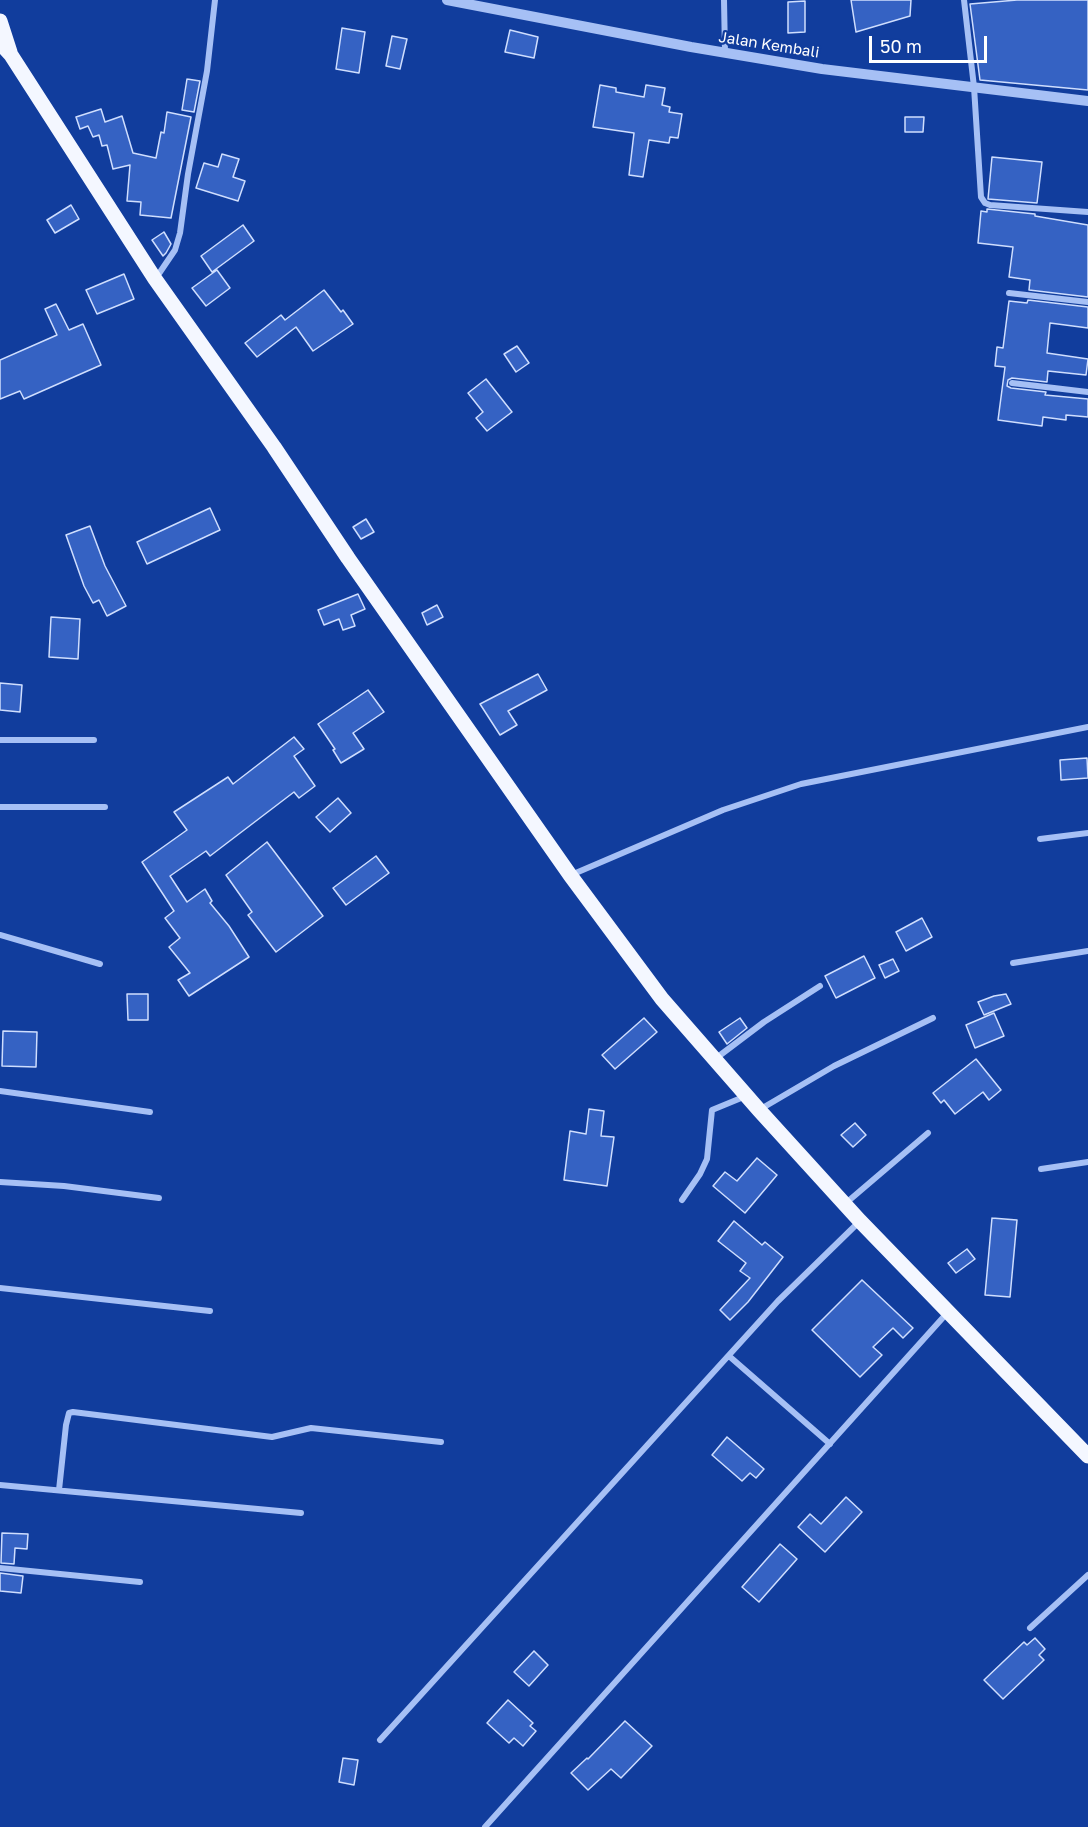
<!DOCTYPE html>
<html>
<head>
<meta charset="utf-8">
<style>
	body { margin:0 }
	#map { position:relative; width:1088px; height:1827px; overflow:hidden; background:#113d9d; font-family:"Golos Text",sans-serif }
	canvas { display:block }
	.scale { position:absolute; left:869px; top:36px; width:118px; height:27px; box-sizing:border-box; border:3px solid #fff; border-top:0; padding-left:8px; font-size:18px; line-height:21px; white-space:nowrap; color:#fff; -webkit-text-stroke:4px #113d9d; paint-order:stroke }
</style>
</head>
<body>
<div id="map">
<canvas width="1088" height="1827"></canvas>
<div class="scale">50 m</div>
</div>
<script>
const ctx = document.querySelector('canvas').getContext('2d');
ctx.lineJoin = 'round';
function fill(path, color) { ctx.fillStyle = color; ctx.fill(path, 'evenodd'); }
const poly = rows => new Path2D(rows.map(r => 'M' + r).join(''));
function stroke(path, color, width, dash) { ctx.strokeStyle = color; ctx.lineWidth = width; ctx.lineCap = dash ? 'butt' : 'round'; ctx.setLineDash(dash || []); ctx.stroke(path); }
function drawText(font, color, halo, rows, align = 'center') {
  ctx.font = font + ' "Golos Text",sans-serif'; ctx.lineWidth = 4.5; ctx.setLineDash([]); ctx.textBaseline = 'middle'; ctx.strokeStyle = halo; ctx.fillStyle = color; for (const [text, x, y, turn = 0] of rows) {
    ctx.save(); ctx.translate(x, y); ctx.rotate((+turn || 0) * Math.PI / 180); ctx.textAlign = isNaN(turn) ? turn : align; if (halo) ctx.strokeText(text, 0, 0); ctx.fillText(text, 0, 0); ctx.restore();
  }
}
const building = poly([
	[851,0,911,0,910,16,856,32,851,0],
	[1017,0,1088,0,1088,90,980,80,970,4,1017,0],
	[805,1,805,32,788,33,788,2,805,1],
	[342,28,365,32,359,73,336,69,342,28],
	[510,30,538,37,534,58,505,52,510,30],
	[392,36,407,39,400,69,386,66,392,36],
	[187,79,200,81,194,112,182,110,187,79],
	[600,85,616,88,616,92,644,97,646,85,665,88,662,105,670,107,669,112,682,114,678,138,670,137,669,143,649,140,643,177,629,175,634,133,593,127,600,85],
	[101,109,105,122,122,116,133,153,156,158,161,132,164,133,167,112,191,117,171,218,140,215,141,202,127,201,130,165,113,169,107,145,102,146,99,135,93,137,88,126,80,129,76,117,101,109],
	[905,117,924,117,923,132,905,132,905,117],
	[222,154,239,159,233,177,245,181,238,201,196,188,204,163,218,167,222,154],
	[992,157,1042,162,1037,203,988,199,992,157],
	[71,205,79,219,55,233,47,220,71,205],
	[987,209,1035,214,1035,216,1088,225,1088,297,1029,290,1030,280,1009,277,1013,247,978,243,981,211,987,212,987,209],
	[243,225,254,241,212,272,201,256,243,225],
	[164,232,171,244,166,253,163,256,152,240,164,232],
	[217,270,230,288,206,306,192,288,217,270],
	[124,274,134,299,97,314,86,290,124,274],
	[324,290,341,312,343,310,353,324,313,351,296,327,257,357,245,343,281,315,285,320,324,290],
	[1028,300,1088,307,1088,328,1050,323,1047,353,1088,359,1086,375,1048,371,1047,382,1012,378,1008,380,1007,386,1011,388,1046,392,1045,395,1088,399,1088,417,1066,415,1066,420,1043,417,1042,426,998,420,1005,367,995,366,997,347,1003,348,1009,301,1027,303,1028,300],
	[56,304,69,330,83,324,101,365,24,399,20,391,0,399,0,360,57,335,45,309,56,304],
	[517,346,529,363,516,372,504,354,517,346],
	[486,379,512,412,487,431,476,418,483,412,468,393,486,379],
	[210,508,220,530,147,564,137,542,210,508],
	[366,519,374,532,361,539,353,527,366,519],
	[90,526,105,566,126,606,107,616,99,600,93,603,84,586,66,535,90,526],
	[358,594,365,609,351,615,355,626,343,630,339,619,324,625,318,610,358,594],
	[437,605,443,617,427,625,422,613,437,605],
	[51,617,80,619,78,659,49,657,51,617],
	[538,674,547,690,508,711,517,725,500,735,480,704,538,674],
	[0,683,22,685,20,712,0,710,0,683],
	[368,690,384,712,353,733,364,749,341,763,333,750,335,749,318,724,368,690],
	[294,737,304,749,294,756,315,786,299,798,294,792,210,856,206,851,170,876,187,902,205,889,212,901,210,903,229,926,249,957,189,996,178,980,190,973,169,947,180,938,165,918,174,911,142,862,187,830,174,812,228,777,233,784,294,737],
	[1087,758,1088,778,1061,780,1060,760,1087,758],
	[338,798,351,813,330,832,316,817,338,798],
	[267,842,323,916,276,952,248,915,252,912,226,875,267,842],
	[376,856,389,873,346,905,333,888,376,856],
	[922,918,932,937,906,951,896,932,922,918],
	[864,956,875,978,836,998,825,976,864,956],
	[893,959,899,971,885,978,879,965,893,959],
	[127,994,148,994,148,1020,128,1020,127,994],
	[1006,994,1011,1004,984,1015,978,1002,994,996,1006,994],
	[994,1013,1004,1036,975,1048,966,1025,994,1013],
	[644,1018,657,1032,615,1069,602,1055,644,1018],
	[740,1018,747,1028,727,1044,719,1032,740,1018],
	[3,1031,37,1032,36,1067,2,1066,3,1031],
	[976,1059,1001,1090,989,1100,983,1092,955,1114,944,1100,941,1103,933,1093,976,1059],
	[589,1109,604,1111,601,1136,614,1137,607,1186,564,1180,570,1131,586,1134,589,1109],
	[855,1123,866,1135,853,1147,841,1135,855,1123],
	[757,1158,777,1175,745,1213,713,1186,725,1172,737,1181,757,1158],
	[992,1218,1017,1220,1010,1297,985,1295,992,1218],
	[734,1221,762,1245,765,1242,783,1257,748,1302,730,1320,720,1310,750,1278,740,1271,746,1263,718,1241,734,1221],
	[967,1249,975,1259,956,1273,948,1263,967,1249],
	[862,1280,913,1328,903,1338,893,1328,873,1347,882,1355,860,1377,812,1330,862,1280],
	[727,1437,764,1469,756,1478,750,1473,742,1481,712,1455,727,1437],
	[846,1497,862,1512,825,1552,798,1527,810,1514,821,1524,846,1497],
	[2,1533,28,1534,27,1549,15,1548,14,1564,1,1563,2,1533],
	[780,1544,797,1559,759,1602,742,1587,780,1544],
	[0,1573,23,1576,21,1593,0,1591,0,1573],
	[1035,1638,1045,1649,1039,1655,1044,1660,1003,1699,984,1680,1024,1642,1027,1645,1035,1638],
	[534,1651,548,1665,529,1686,514,1672,534,1651],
	[508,1700,533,1723,530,1726,536,1731,523,1746,514,1738,509,1743,487,1723,508,1700],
	[625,1721,652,1746,621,1778,611,1769,588,1790,571,1773,587,1758,588,1759,625,1721],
	[343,1758,358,1760,354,1785,339,1782,343,1758]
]);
const minor = poly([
	[724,0,725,53],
	[964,0,974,87,981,197,985,203,990,205,1088,212],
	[156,278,175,250,180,233,188,174,207,71,215,0],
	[1009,293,1088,302],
	[1012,383,1088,392],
	[0,740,94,740],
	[0,807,105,807],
	[1040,839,1088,833],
	[571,875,723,810,801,784,1088,727],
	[0,935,100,964],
	[1013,963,1088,951],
	[715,1059,764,1022,820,986],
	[0,1091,150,1112],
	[759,1110,834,1066,933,1018],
	[1041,1169,1088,1162],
	[0,1182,64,1186,159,1198],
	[682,1200,700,1174,707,1159,712,1110,746,1096],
	[846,1203,928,1133],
	[0,1288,210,1311],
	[729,1356,830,1444],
	[0,1485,301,1513],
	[59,1490,66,1425,69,1413,73,1412,272,1437,311,1428,441,1442],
	[0,1568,140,1582],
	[1030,1628,1088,1575],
	[380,1740,778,1301,860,1221],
	[485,1827,948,1312]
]);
const tertiary = poly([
	[447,0,691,47,822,69,1088,101]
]);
const primary = poly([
	[0,21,10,52],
	[0,43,11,55,155,279,274,447,348,558,570,875,662,999,759,1110,860,1221,1088,1456]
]);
const streetNames = [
	["Jalan Kembali",769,45,9]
];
fill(building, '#3562c3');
stroke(building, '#cfdefe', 1.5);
stroke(minor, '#a6c0f5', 6);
stroke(tertiary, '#a6c0f5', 10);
stroke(primary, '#f4f7ff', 15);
drawText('15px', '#fff', '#113d9d', streetNames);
</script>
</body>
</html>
